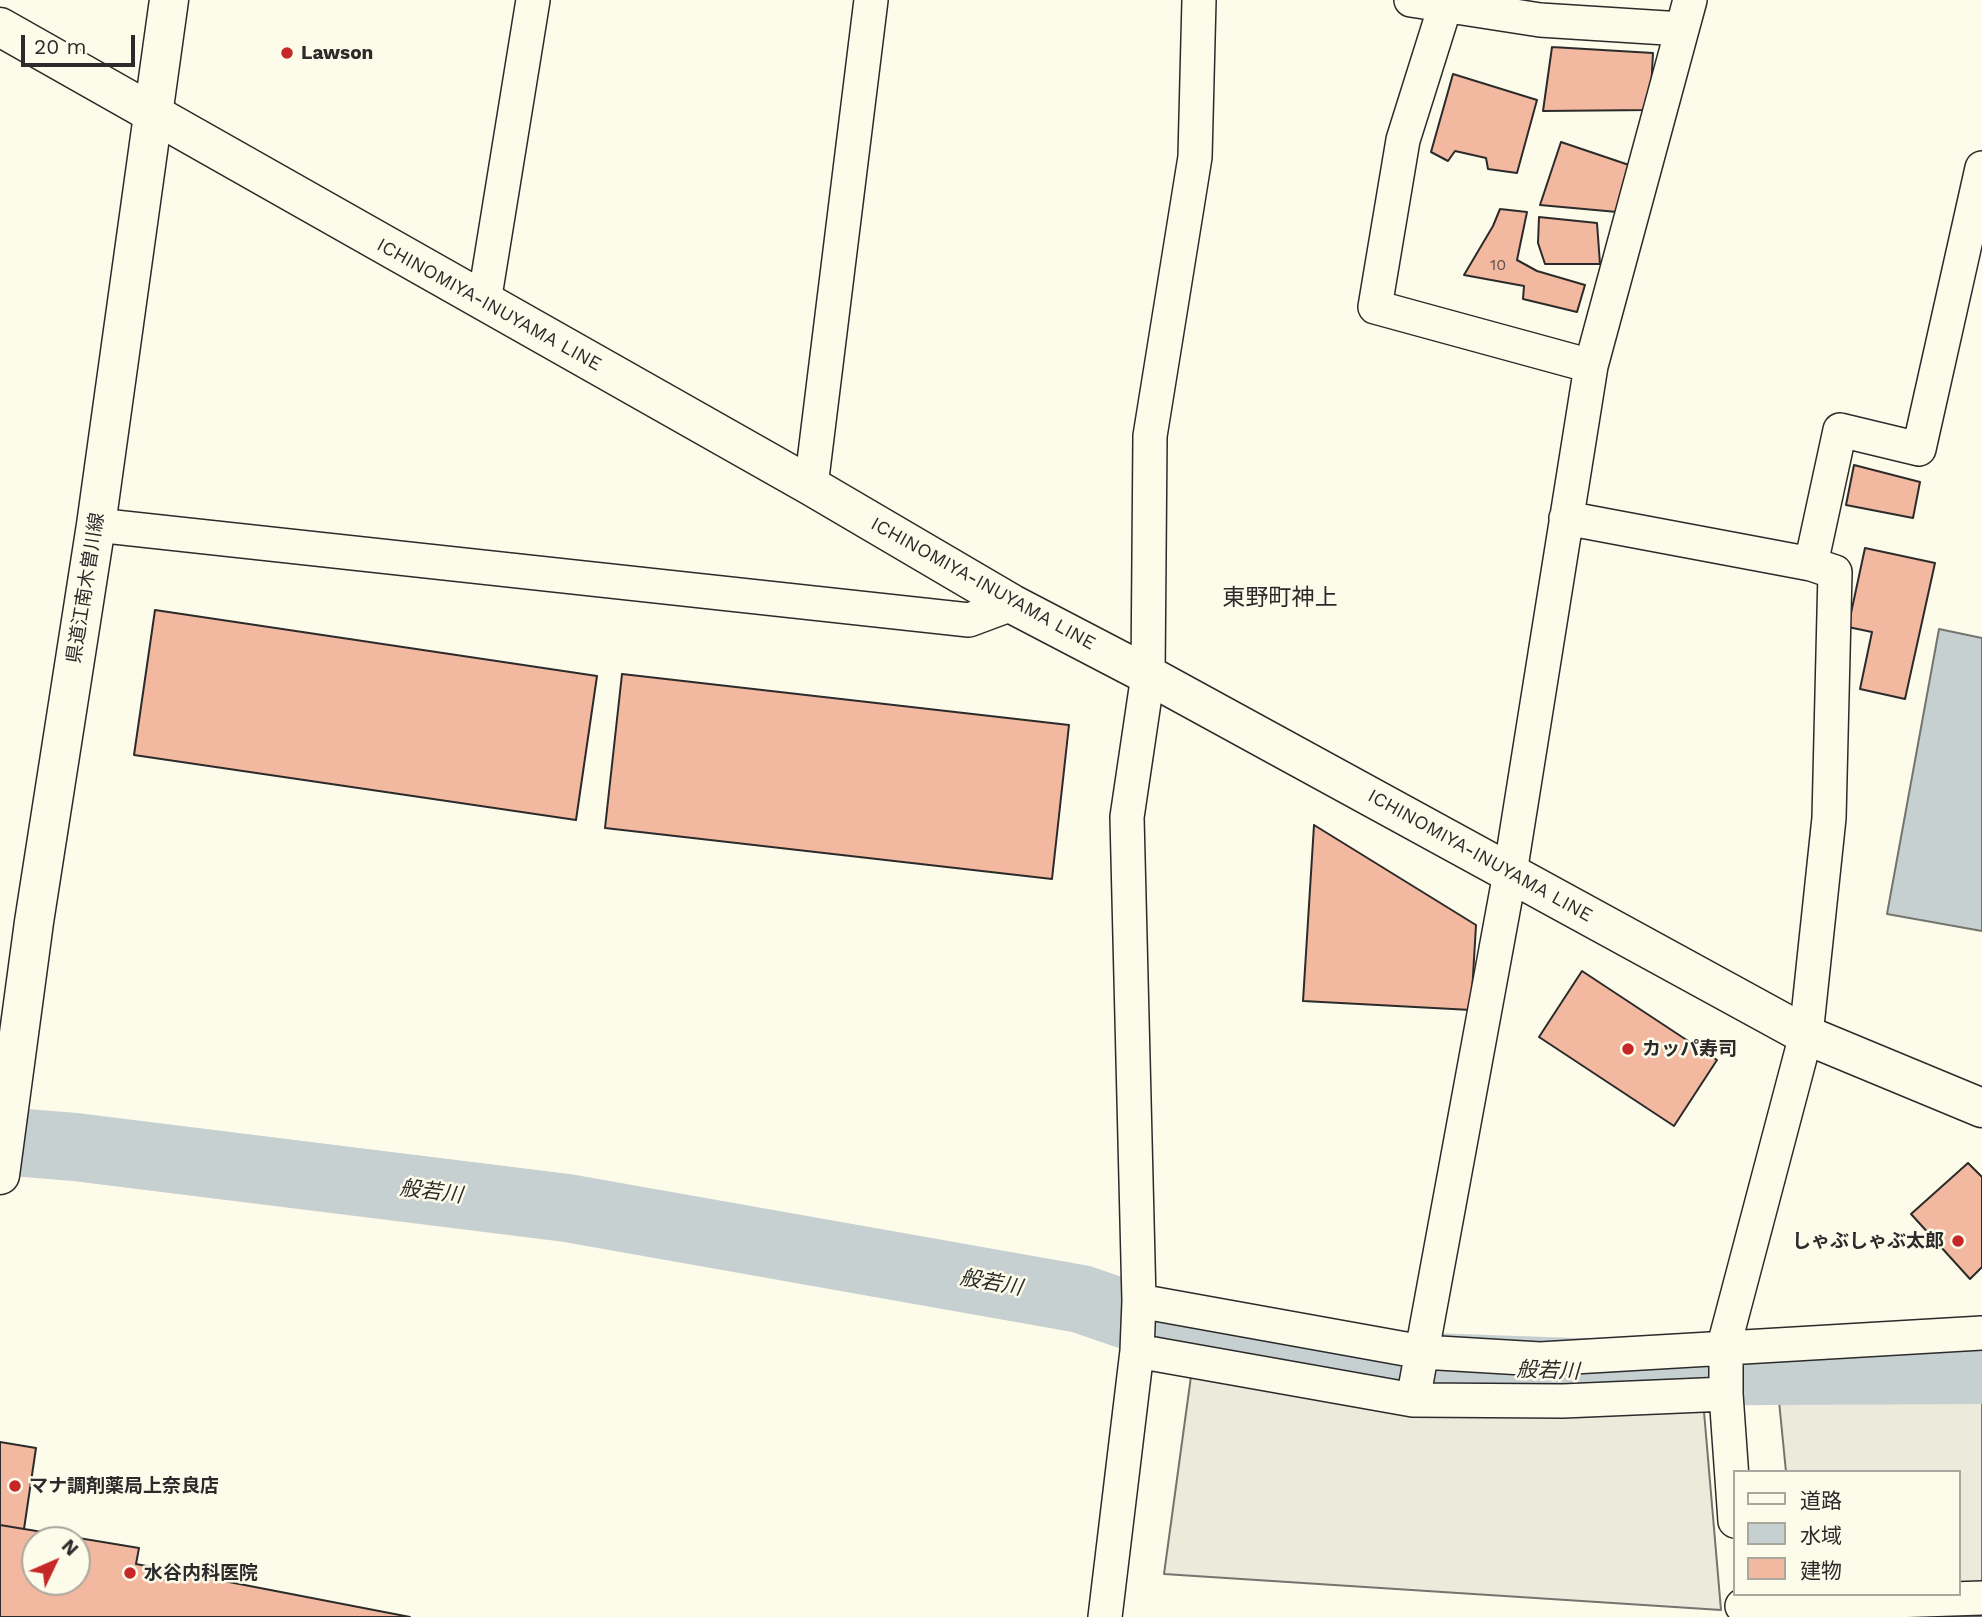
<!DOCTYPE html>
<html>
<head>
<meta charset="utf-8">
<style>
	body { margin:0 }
	#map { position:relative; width:1982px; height:1617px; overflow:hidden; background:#fdfbea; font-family:"Work Sans","Noto Sans JP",sans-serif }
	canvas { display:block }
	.legend { position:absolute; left:1733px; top:1470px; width:228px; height:126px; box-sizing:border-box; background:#fdfbea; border:2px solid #a9a89e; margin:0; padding:9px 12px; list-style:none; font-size:21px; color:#2b2b2b }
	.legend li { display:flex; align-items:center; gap:14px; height:35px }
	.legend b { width:35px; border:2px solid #a9a89e }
	.north { position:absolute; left:21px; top:1526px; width:70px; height:70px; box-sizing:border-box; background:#fdfbea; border:2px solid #a9a89e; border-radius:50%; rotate:46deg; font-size:19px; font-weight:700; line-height:28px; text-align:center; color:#2b2b2b }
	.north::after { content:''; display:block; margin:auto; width:24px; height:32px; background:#c62828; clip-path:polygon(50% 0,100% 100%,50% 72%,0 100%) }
	.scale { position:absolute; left:21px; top:35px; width:114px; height:32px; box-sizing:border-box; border:4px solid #2b2b2b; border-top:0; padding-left:9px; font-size:21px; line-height:24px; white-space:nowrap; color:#2b2b2b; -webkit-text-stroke:5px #fdfbea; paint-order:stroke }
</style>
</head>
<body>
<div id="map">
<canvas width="1982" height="1617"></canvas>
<ul class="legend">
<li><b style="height:9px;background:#fdfbea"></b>道路</li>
<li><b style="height:19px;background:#c7d0d0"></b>水域</li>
<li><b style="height:19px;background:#f2b8a0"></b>建物</li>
</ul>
<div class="north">N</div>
<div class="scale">20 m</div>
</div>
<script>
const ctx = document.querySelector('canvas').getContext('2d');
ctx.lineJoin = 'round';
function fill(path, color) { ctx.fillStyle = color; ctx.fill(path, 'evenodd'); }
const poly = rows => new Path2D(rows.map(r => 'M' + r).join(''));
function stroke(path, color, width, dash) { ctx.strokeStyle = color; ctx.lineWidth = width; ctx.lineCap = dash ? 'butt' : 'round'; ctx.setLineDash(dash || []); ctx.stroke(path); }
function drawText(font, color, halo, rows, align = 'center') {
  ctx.font = font + ' "Work Sans","Noto Sans JP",sans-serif'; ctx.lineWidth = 5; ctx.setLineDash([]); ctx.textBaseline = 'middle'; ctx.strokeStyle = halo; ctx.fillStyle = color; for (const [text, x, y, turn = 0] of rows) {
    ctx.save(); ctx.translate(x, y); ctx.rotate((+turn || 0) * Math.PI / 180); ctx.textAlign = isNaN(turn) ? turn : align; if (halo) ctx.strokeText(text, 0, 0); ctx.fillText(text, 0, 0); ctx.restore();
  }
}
const parking = poly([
	[1192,1369,1703,1400,1721,1610,1164,1574,1192,1369],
	[1982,1395,1982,1617,1800,1617,1959,1594,1959,1472,1786,1472,1779,1401,1982,1395]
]);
const water = poly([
	[1939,629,1982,638,1982,931,1887,914,1939,629]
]);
const river = poly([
	[0,1141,75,1147,567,1208,1081,1299,1180,1333,1375,1365,1573,1372,1982,1370]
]);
const building = poly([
	[1552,47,1653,53,1650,110,1543,111,1552,47],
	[1453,74,1537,100,1517,173,1488,169,1486,158,1455,151,1448,161,1431,152,1453,74],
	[1561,142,1629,165,1617,212,1540,205,1561,142],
	[1500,209,1527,212,1517,260,1537,271,1585,285,1577,312,1523,299,1524,286,1464,275,1493,226,1500,209],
	[1539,217,1597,223,1600,264,1545,264,1538,243,1539,217],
	[1854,465,1920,482,1913,518,1846,505,1854,465],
	[1865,548,1935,563,1905,699,1860,689,1872,632,1848,627,1865,548],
	[155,610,597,676,576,820,134,755,155,610],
	[622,674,1069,725,1052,879,605,828,622,674],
	[1314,825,1476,925,1471,1010,1303,1001,1314,825],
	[1582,971,1717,1060,1674,1126,1539,1037,1582,971],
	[1968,1163,1982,1177,1982,1267,1970,1279,1911,1214,1968,1163],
	[0,1442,36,1448,24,1529,0,1525,0,1442],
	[0,1525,139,1548,136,1564,410,1617,0,1617,0,1525],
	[35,1540,77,1540,77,1582,35,1582,35,1540]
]);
const minor = poly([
	[1411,0,1540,20,1682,29],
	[1447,0,1403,140,1375,307,1591,366,1690,0],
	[484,302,533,0],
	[811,486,871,0],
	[1566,518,1811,564],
	[96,525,969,620,1012,604],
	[1139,1301,1422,1352,1540,1359,1982,1333],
	[1137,1351,1413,1400,1563,1401,1726,1394],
	[1413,1400,1510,873,1591,366],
	[1735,1521,1726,1394,1726,1338,1806,1035,1829,818,1835,572,1811,564,1840,430,1919,449,1982,168],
	[1742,1606,1982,1598],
	[1105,1617,1137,1351,1139,1301,1127,817,1148,675,1150,436,1195,157,1199,0]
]);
const secondary = poly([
	[0,1175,34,922,96,525,169,0]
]);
const primary = poly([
	[0,27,811,486,1012,604,1148,675,1806,1035,1982,1108]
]);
const markers = [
	[287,53,7,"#c62828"],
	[1628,1049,7,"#c62828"],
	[1958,1241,7,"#c62828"],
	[15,1486,7,"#c62828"],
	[130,1573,7,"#c62828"]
];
const numberNames = [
	["10",1498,265]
];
const poiNames = [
	["Lawson",301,53],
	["カッパ寿司",1642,1049],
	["しゃぶしゃぶ太郎",1944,1241,"right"],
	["マナ調剤薬局上奈良店",29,1486],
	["水谷内科医院",144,1573]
];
const streetNames = [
	["ICHINOMIYA-INUYAMA LINE",489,305,29],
	["ICHINOMIYA-INUYAMA LINE",983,584,29],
	["県道江南木曽川線",86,588,-81],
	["ICHINOMIYA-INUYAMA LINE",1480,856,29]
];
const waterNames = [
	["般若川",431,1192,7],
	["般若川",991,1283,10],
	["般若川",1548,1371,2]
];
const quarterNames = [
	["東野町神上",1280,598]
];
fill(parking, '#eceadb');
stroke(parking, '#74746e', 2);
fill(water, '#c7d0d0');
stroke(water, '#74746e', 2);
stroke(river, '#c7d0d0', 68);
fill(building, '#f2b8a0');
stroke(building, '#2b2b2b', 2);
stroke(minor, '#2b2b2b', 36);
stroke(secondary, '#2b2b2b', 41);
stroke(primary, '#2b2b2b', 41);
stroke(minor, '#fdfbea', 33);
stroke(secondary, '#fdfbea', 38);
stroke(primary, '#fdfbea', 38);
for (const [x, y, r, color] of markers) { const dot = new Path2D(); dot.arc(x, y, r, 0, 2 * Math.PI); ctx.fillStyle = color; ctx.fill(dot); stroke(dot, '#fdfbea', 2.5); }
drawText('16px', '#5d4e48', null, numberNames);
drawText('bold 19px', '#2b2b2b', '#fdfbea', poiNames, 'left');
drawText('19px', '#2b2b2b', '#fdfbea', streetNames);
drawText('italic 21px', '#2b2b2b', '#fdfbea', waterNames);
drawText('23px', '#2b2b2b', '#fdfbea', quarterNames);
</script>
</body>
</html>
